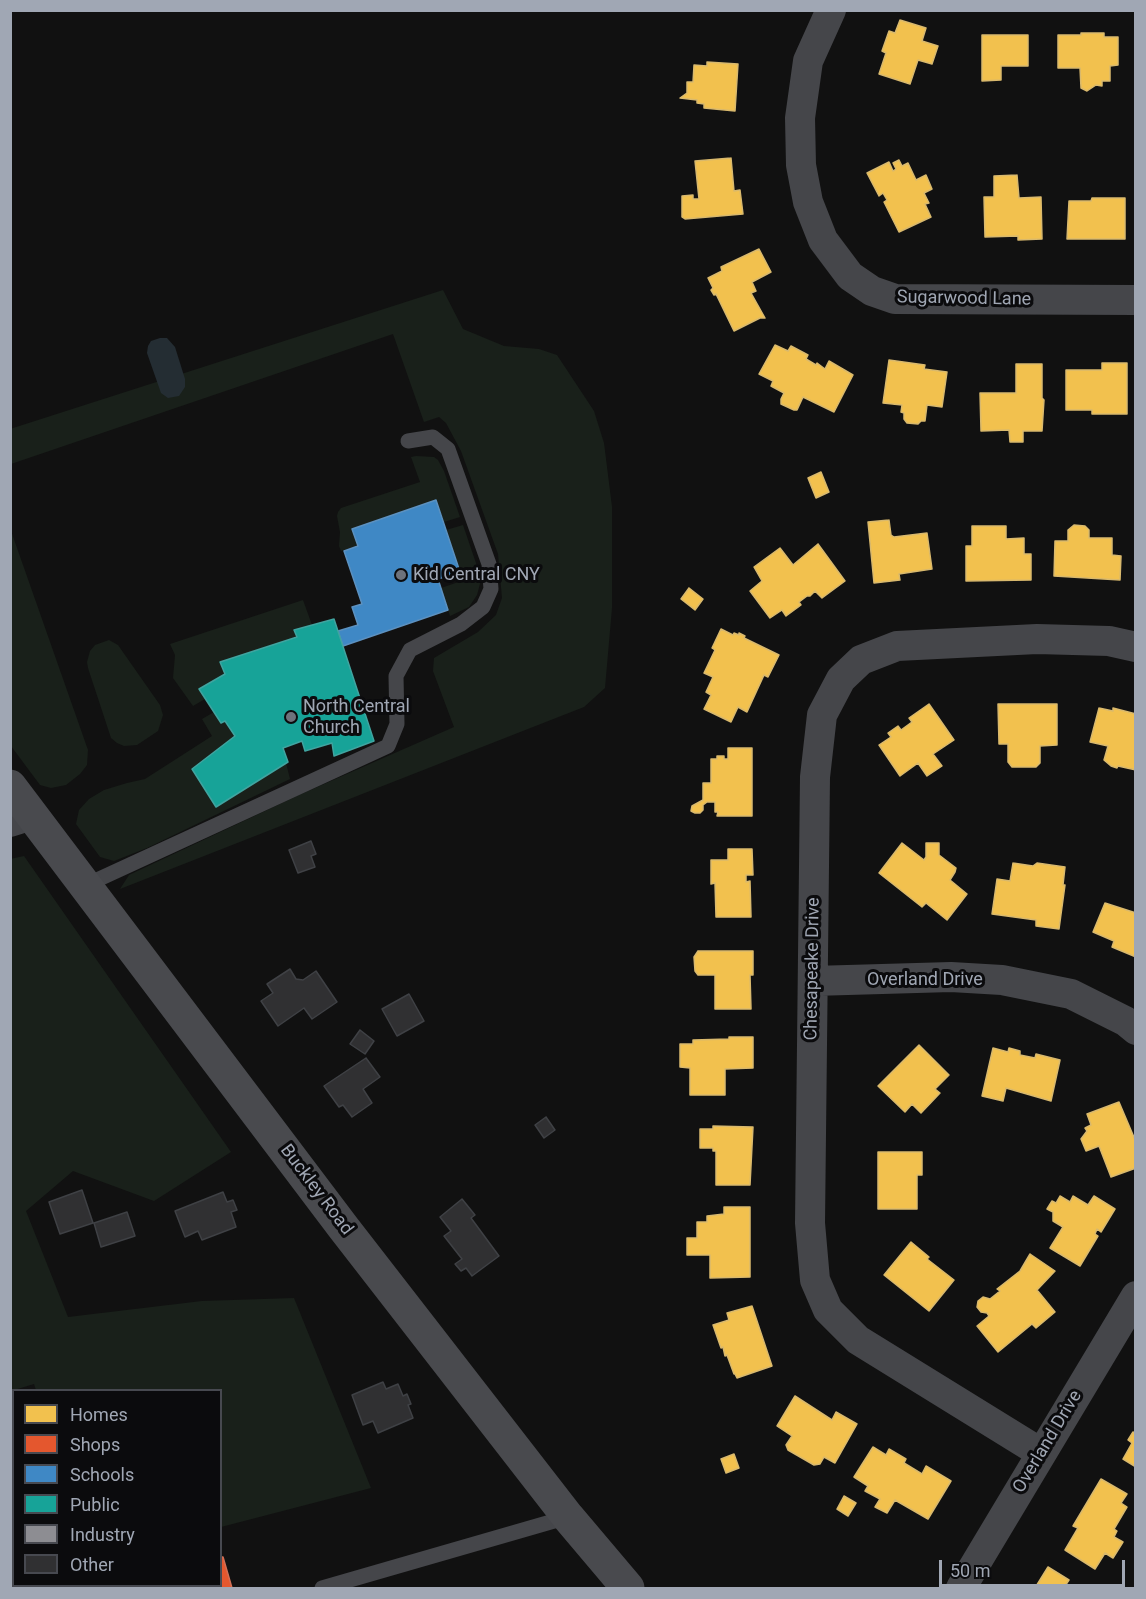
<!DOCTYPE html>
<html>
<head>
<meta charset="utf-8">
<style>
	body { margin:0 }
	#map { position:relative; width:1146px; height:1599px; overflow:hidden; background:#111; font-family:Roboto,sans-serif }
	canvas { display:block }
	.frame { position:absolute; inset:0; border:12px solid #a0a7b4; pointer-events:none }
	.legend { position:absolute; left:12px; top:1389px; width:210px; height:198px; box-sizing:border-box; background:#0b0b0d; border:2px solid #474950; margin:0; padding:8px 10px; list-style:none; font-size:18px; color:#a0a7b4 }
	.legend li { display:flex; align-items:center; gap:12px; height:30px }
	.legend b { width:30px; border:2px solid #474950 }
	.scale { position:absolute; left:939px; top:1560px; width:186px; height:27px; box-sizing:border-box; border:3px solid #a0a7b4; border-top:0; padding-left:8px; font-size:18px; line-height:21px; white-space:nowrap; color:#a0a7b4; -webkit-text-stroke:4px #0b0b0d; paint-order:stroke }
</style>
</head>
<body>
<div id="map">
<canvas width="1146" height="1599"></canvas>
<div class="frame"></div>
<ul class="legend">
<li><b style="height:16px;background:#f2c14e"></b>Homes</li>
<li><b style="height:16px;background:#e4572e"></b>Shops</li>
<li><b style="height:16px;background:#3f88c5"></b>Schools</li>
<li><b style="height:16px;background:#17a398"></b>Public</li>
<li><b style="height:16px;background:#8d8d92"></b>Industry</li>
<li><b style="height:16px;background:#303032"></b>Other</li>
</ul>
<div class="scale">50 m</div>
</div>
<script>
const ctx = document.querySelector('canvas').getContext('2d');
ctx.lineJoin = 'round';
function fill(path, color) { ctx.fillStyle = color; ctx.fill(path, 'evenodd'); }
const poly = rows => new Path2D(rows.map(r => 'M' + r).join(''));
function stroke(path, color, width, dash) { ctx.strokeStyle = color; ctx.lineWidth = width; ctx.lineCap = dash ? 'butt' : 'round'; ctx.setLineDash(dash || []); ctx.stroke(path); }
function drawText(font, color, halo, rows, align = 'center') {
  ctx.font = font + ' Roboto,sans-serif'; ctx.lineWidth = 6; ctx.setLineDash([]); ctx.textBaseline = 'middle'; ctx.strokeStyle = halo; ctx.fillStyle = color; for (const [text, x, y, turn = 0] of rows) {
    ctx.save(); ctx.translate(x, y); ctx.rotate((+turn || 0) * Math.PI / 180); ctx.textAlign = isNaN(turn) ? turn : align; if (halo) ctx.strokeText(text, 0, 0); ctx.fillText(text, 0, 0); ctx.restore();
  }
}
const green = poly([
	[443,290,463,329,504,346,539,349,557,355,594,411,604,443,612,507,612,608,605,688,584,707,120,889,129,875,299,795,454,727,433,671,434,658,478,632,496,615,502,598,498,554,461,451,446,423,439,417,424,422,393,334,11,464,10,429],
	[416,456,434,457,438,460,444,471,460,517,444,522,436,501,352,529,358,546,341,551,339,546,340,532,337,516,338,512,341,508,420,482,411,457],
	[463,525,477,566,460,572,446,530],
	[10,528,88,750,87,765,80,774,66,785,51,788,40,785,11,746],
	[479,575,481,580,477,595,469,607,450,616,441,588],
	[303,600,312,625,297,637,221,662,225,674,199,689,205,699,193,706,173,678,175,655,170,644],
	[109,640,118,645,160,705,163,715,158,731,137,745,124,746,117,743,111,738,88,668,87,662,90,651,95,645],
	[214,712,221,723,225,721,235,736,192,769,216,807,286,763,290,779,147,848,114,861,100,857,76,824,79,810,89,799,104,790,127,783,145,779,212,736,202,719],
	[24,856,231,1152,154,1201,73,1171,26,1211,68,1317,202,1301,294,1298,371,1488,221,1527,220,1390,36,1390,34,1384,11,1391,10,859]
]);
const water = poly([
	[160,338,167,338,175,347,185,379,185,387,179,396,168,398,161,393,147,353,148,346,151,341]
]);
const homes = poly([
	[900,20,926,28,922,41,938,46,932,64,918,60,910,84,879,74,886,53,882,51,889,31,895,33,900,20],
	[1081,33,1104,33,1104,37,1118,37,1118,65,1110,66,1110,81,1102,81,1102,86,1096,85,1087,91,1081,88,1080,68,1058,68,1058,35,1081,35,1081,33],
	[982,35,1028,35,1028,66,1001,66,1001,80,982,81,982,35],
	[707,62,738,64,735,111,704,108,704,104,697,103,697,100,680,98,687,93,687,82,693,82,694,65,707,66,707,62],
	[731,158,734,191,740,190,743,214,685,219,682,217,682,196,693,195,693,199,699,199,695,161,731,158],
	[899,160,902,166,908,163,916,180,926,175,932,189,924,193,929,203,925,204,931,217,899,232,884,202,887,200,883,193,879,196,867,173,889,162,893,171,896,169,893,163,899,160],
	[1017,175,1019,198,1041,197,1042,239,1018,240,1018,236,985,237,984,197,994,197,994,176,1017,175],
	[1092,198,1125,198,1125,239,1067,239,1069,201,1091,201,1092,198],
	[759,249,771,272,752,282,756,291,751,293,765,318,760,318,734,331,716,294,714,295,711,290,713,288,708,278,722,271,721,267,759,249],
	[775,345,788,351,791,346,808,355,806,359,816,365,817,363,825,369,829,361,853,375,834,412,803,397,797,410,794,410,781,404,781,399,784,393,771,386,773,381,759,374,775,345],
	[889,360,925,365,924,369,947,372,942,407,927,405,925,421,921,421,918,424,907,423,904,419,904,413,901,412,902,405,883,403,889,360],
	[1102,363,1127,363,1127,414,1092,414,1092,410,1066,410,1066,370,1102,370,1102,363],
	[1016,364,1042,364,1042,398,1044,400,1042,431,1023,431,1023,442,1010,442,1009,430,981,431,980,393,1016,393,1016,364],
	[821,472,829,492,816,498,808,478,821,472],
	[889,520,891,535,894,537,927,533,932,569,899,574,900,580,874,583,868,522,889,520],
	[1074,525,1085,526,1089,530,1089,538,1112,538,1112,555,1121,556,1120,580,1054,576,1055,541,1068,541,1068,530,1074,525],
	[972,526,1006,526,1006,539,1024,538,1024,554,1031,554,1031,580,966,581,966,546,972,546,972,526],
	[818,544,845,581,822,598,815,591,810,596,807,596,799,602,801,605,786,616,782,610,770,618,750,591,762,581,754,567,780,548,793,565,818,544],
	[689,588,703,599,695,610,681,599,689,588],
	[721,629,733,635,734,633,739,635,739,633,745,636,744,638,779,655,768,677,764,675,747,712,738,707,731,722,704,709,711,695,706,692,713,677,704,673,715,650,712,648,721,629],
	[929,704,954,740,933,754,942,766,927,776,918,763,900,776,879,745,891,737,888,733,898,726,901,730,912,722,909,718,929,704],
	[998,704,1057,704,1057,745,1040,746,1040,763,1036,767,1012,767,1008,762,1008,744,999,744,998,704],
	[1099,708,1113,711,1113,708,1136,714,1136,770,1118,766,1117,768,1111,766,1104,760,1108,746,1090,742,1099,708],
	[728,748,752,748,752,816,717,816,718,812,715,812,715,802,707,802,703,805,703,810,700,813,695,813,691,811,692,806,703,800,703,783,711,783,711,759,717,759,717,756,724,756,724,759,728,759,728,748],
	[902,843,924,860,926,857,926,843,939,843,939,855,956,868,955,872,950,880,967,894,947,920,926,903,922,907,879,873,902,843],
	[728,849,752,849,753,875,746,875,746,882,750,881,751,917,716,917,715,883,711,884,711,860,728,860,728,849],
	[1013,863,1033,866,1037,863,1065,867,1063,885,1065,885,1059,929,1036,926,1036,920,992,914,997,879,1010,881,1013,863],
	[1105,903,1136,913,1136,957,1112,947,1114,941,1093,932,1105,903],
	[698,951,753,951,753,975,750,975,751,1009,715,1009,715,975,698,975,695,971,694,957,698,951],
	[729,1037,753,1037,753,1068,725,1069,725,1095,690,1095,690,1068,680,1067,680,1044,693,1044,693,1040,729,1039,729,1037],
	[919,1045,949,1075,935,1089,940,1093,921,1113,912,1104,905,1112,878,1086,919,1045],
	[993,1048,1008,1052,1009,1048,1020,1051,1020,1055,1035,1058,1036,1054,1060,1060,1051,1101,1006,1088,1003,1101,982,1096,993,1048],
	[1119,1102,1136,1142,1136,1168,1111,1177,1099,1146,1086,1151,1081,1139,1087,1131,1085,1128,1091,1125,1087,1114,1119,1102],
	[713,1126,753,1127,750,1185,716,1185,716,1151,713,1151,713,1148,700,1148,700,1129,713,1129,713,1126],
	[878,1152,922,1152,922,1175,917,1175,917,1209,878,1209,878,1152],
	[1060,1196,1070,1202,1073,1196,1088,1205,1094,1196,1115,1209,1101,1232,1097,1229,1095,1234,1098,1236,1080,1266,1050,1248,1063,1227,1053,1221,1053,1212,1047,1209,1052,1201,1056,1203,1060,1196],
	[724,1207,750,1207,750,1277,710,1278,710,1255,687,1255,687,1238,697,1238,697,1222,707,1222,707,1216,724,1214,724,1207],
	[911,1242,929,1257,927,1259,954,1280,929,1311,884,1275,911,1242],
	[1030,1254,1055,1271,1037,1290,1055,1312,1036,1328,1032,1324,998,1352,977,1326,989,1316,987,1313,981,1312,977,1307,978,1301,983,1297,990,1299,1000,1291,997,1289,1020,1271,1030,1254],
	[752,1306,772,1366,737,1378,735,1374,734,1374,727,1355,725,1356,723,1347,721,1348,713,1325,729,1320,727,1313,752,1306],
	[795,1396,832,1420,836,1412,857,1424,835,1463,824,1457,820,1464,814,1465,788,1450,786,1445,792,1436,777,1426,795,1396],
	[1133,1432,1136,1433,1136,1467,1123,1459,1132,1443,1128,1440,1133,1432],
	[873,1447,886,1455,889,1449,906,1459,904,1463,922,1474,926,1466,951,1481,928,1519,895,1500,887,1513,875,1507,880,1499,865,1491,868,1486,854,1477,873,1447],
	[734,1454,739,1468,726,1473,721,1459,734,1454],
	[1101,1479,1127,1494,1121,1503,1127,1507,1114,1529,1117,1531,1114,1537,1123,1542,1113,1558,1105,1553,1095,1569,1065,1550,1078,1528,1073,1526,1101,1479],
	[844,1496,856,1503,848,1516,837,1509,844,1496],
	[1048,1567,1069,1580,1065,1586,1070,1588,1035,1588,1048,1567]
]);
const shops = poly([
	[220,1557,223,1557,232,1588,114,1588,123,1586,220,1586,220,1557]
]);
const schools = poly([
	[436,500,460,572,438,579,448,610,343,646,338,631,358,625,352,607,362,604,344,551,358,546,352,529,436,500]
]);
const public = poly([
	[334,619,374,741,334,756,332,743,305,751,302,741,283,748,288,762,216,807,192,769,235,736,225,721,221,723,199,689,225,674,220,662,297,637,294,630,334,619]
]);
const industry = poly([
	[10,1445,14,1455,14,1533,10,1534,10,1445],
	[10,1560,14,1560,14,1586,54,1586,54,1588,10,1588,10,1560]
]);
const building = poly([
	[311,841,316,854,311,856,315,867,298,873,289,850,311,841],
	[290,969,296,979,303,980,316,971,337,1002,312,1019,304,1008,278,1026,261,1001,273,993,267,984,290,969],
	[409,994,424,1021,397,1036,382,1009,409,994],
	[360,1030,374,1041,365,1054,350,1044,360,1030],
	[366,1058,380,1077,363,1089,372,1103,352,1117,343,1105,339,1107,324,1086,366,1058],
	[546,1117,555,1130,544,1138,535,1125,546,1117],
	[82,1190,93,1223,60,1234,49,1202,82,1190],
	[223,1192,227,1202,233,1200,237,1210,231,1212,236,1227,202,1240,198,1231,185,1237,175,1211,223,1192],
	[462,1199,475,1215,471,1218,499,1256,472,1276,466,1268,461,1271,455,1264,462,1259,444,1236,451,1231,440,1217,462,1199],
	[127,1212,135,1236,101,1247,94,1223,127,1212],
	[383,1382,386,1389,398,1384,403,1396,407,1394,411,1404,408,1405,413,1418,378,1433,373,1421,363,1425,352,1395,383,1382]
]);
const lane = poly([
	[86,885,388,746,397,724,396,676,410,650,461,624,483,607,491,589,489,564,448,449,433,437,408,441],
	[322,1588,568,1517]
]);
const street = poly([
	[831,10,808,61,800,118,801,165,808,202,823,240,850,276,872,291,895,299,1136,300],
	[10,822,32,815],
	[813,981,951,977,1002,980,1071,994,1125,1021,1136,1030],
	[1041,1453,858,1340,828,1310,815,1280,810,1223,815,777,822,715,841,679,861,660,897,646,1037,639,1109,641,1136,647],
	[961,1588,1136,1296]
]);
const secondary = poly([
	[10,786,343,1227,568,1517,628,1588]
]);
const markers = [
	[401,575,6,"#6e727b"],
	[291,717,6,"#6e727b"]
];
const streetNames = [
	["Sugarwood Lane",964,299,1],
	["Chesapeake Drive",813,969,-89],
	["Overland Drive",925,980],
	["Buckley Road",316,1190,53],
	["Overland Drive",1048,1442,-59]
];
const poiNames = [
	["Kid Central CNY",413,575],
	["North Central",303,707],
	["Church",303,728]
];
fill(green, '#19201a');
fill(water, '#242d33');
fill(homes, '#f2c14e');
stroke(homes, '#d9b96d', 1.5);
fill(shops, '#e4572e');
stroke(shops, '#d06f56', 1.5);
fill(schools, '#3f88c5');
stroke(schools, '#5c91c0', 1.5);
fill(public, '#17a398');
stroke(public, '#40a4a0', 1.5);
fill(industry, '#8d8d92');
stroke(industry, '#93959c', 1.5);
fill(building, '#303032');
stroke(building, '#3f4145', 1.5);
stroke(lane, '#45464a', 15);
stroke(street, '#45464a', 30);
stroke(secondary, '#494a4e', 33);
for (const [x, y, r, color] of markers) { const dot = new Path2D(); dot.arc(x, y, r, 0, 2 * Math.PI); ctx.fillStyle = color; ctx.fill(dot); stroke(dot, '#0b0b0d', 2); }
drawText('18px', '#a0a7b4', '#0b0b0d', streetNames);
drawText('18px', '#a0a7b4', '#0b0b0d', poiNames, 'left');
</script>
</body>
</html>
